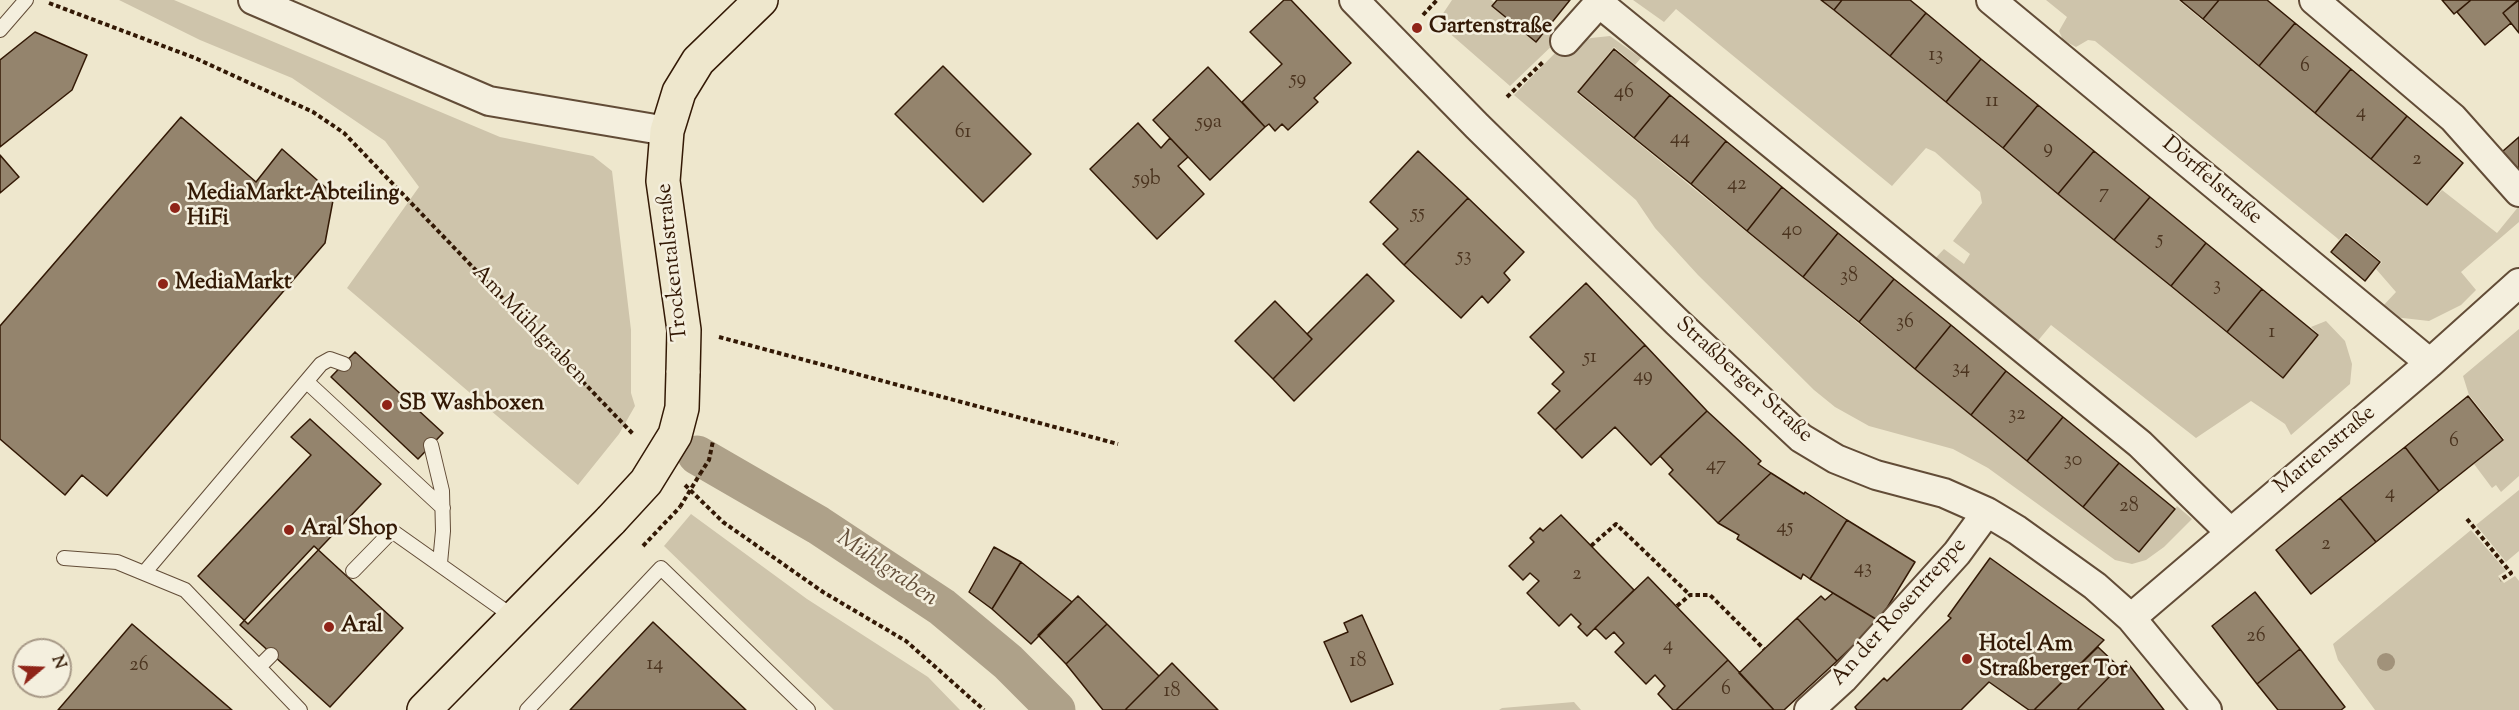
<!DOCTYPE html>
<html>
<head>
<meta charset="utf-8">
<style>
	body { margin:0 }
	#map { position:relative; width:2519px; height:710px; overflow:hidden; background:#eee7cd; font-family:"Sorts Mill Goudy",serif }
	canvas { display:block }
	.north { position:absolute; left:12px; top:638px; width:60px; height:60px; box-sizing:border-box; background:#f4efde; border:2px solid #a79987; border-radius:50%; rotate:71deg; font-size:16px; font-weight:700; line-height:24px; text-align:center; color:#331905 }
	.north::after { content:''; display:block; margin:auto; width:21px; height:27px; background:#8f2418; clip-path:polygon(50% 0,100% 100%,50% 72%,0 100%) }
</style>
</head>
<body>
<div id="map">
<canvas width="2519" height="710"></canvas>
<div class="north">N</div>
</div>
<script>
const ctx = document.querySelector('canvas').getContext('2d');
ctx.lineJoin = 'round';
function fill(path, color) { ctx.fillStyle = color; ctx.fill(path, 'evenodd'); }
const poly = rows => new Path2D(rows.map(r => 'M' + r).join(''));
function stroke(path, color, width, dash) { ctx.strokeStyle = color; ctx.lineWidth = width; ctx.lineCap = dash ? 'butt' : 'round'; ctx.setLineDash(dash || []); ctx.stroke(path); }
function drawText(font, color, halo, rows, align = 'center') {
  ctx.font = font + ' "Sorts Mill Goudy",serif'; ctx.lineWidth = 5; ctx.setLineDash([]); ctx.textBaseline = 'middle'; ctx.strokeStyle = halo; ctx.fillStyle = color; for (const [text, x, y, turn = 0] of rows) {
    ctx.save(); ctx.translate(x, y); ctx.rotate((+turn || 0) * Math.PI / 180); ctx.textAlign = isNaN(turn) ? turn : align; if (halo) ctx.strokeText(text, 0, 0); ctx.fillText(text, 0, 0); ctx.restore();
  }
}
const green = poly([
	[119,0,174,0,500,137,593,156,612,171,631,330,631,393,635,406,619,434,578,485,347,288,419,187,385,141,292,78,200,40],
	[1452,0,1491,0,1494,2,1492,6,1536,42,1549,27,1559,39,1510,86,1447,31,1442,15],
	[1633,0,1821,0,2283,379,2319,335,2311,327,2326,321,2345,341,2352,364,2350,384,2291,435,2285,424,2251,401,2196,438,2051,325,2031,349,1930,264,1944,249,1964,264,1970,254,1953,241,1982,203,1980,192,1935,152,1926,148,1892,186,1676,9,1664,22],
	[2046,0,2178,0,2427,206,2442,190,2497,233,2519,206,2519,222,2461,272,2476,290,2461,305,2429,321,2394,317,2382,307,2396,292,2376,269,2382,262,2346,232,2339,240,2337,238,2095,41,2088,40,2076,47,2063,40,2059,31,2067,17],
	[1610,36,1641,58,1635,65,1614,47,1577,93,2139,553,2177,506,2192,519,2164,547,2146,560,2132,564,2115,560,1988,468,1953,449,1869,426,1835,407,1814,390,1698,275,1655,228,1636,200,1514,95,1557,51,1591,38],
	[2519,329,2519,476,2501,492,2496,485,2492,488,2474,464,2504,439,2469,395,2463,376],
	[2519,490,2519,551,2506,562,2476,525],
	[691,514,807,599,928,677,960,710,834,710,664,546],
	[2471,530,2506,571,2498,576,2504,583,2515,576,2519,581,2519,710,2375,710,2338,660,2333,644],
	[1574,702,1581,710,1499,710,1502,708]
]);
const canal = poly([
	[697,455,818,525,942,607,1008,662,1056,710]
]);
const building = poly([
	[1284,0,1291,0,1351,63,1314,98,1318,102,1288,130,1282,124,1275,131,1269,124,1265,127,1242,102,1282,64,1250,32,1284,0],
	[1497,0,1570,0,1536,42,1492,6,1497,0],
	[1821,0,1842,0,1834,10,1821,0],
	[1842,0,1910,0,1926,13,1890,56,1834,10,1842,0],
	[2180,0,2219,0,2203,19,2180,0],
	[2219,0,2267,0,2295,23,2259,66,2203,19,2219,0],
	[2442,0,2471,0,2454,14,2442,0],
	[2471,0,2518,0,2503,13,2511,23,2485,45,2457,12,2471,0],
	[2519,0,2519,33,2503,13,2519,0],
	[1926,13,1981,59,1946,102,1890,56,1926,13],
	[2295,23,2351,69,2315,113,2259,66,2295,23],
	[35,32,87,55,72,90,0,147,0,60,35,32],
	[1614,49,1670,95,1634,138,1578,92,1614,49],
	[1981,59,2038,105,2003,148,1946,102,1981,59],
	[943,66,1031,154,983,202,895,114,943,66],
	[1208,67,1265,127,1210,180,1153,120,1208,67],
	[2351,69,2407,116,2371,159,2315,113,2351,69],
	[1670,95,1726,141,1691,184,1634,138,1670,95],
	[2038,105,2094,151,2058,194,2003,148,2038,105],
	[2407,116,2463,163,2427,205,2371,159,2407,116],
	[181,117,256,182,282,149,334,195,325,243,107,496,82,475,65,495,0,439,0,326,181,117],
	[1138,123,1161,148,1170,138,1188,157,1178,166,1204,194,1157,239,1090,169,1138,123],
	[2519,137,2519,186,2495,158,2519,137],
	[1726,141,1782,187,1747,231,1691,184,1726,141],
	[1418,151,1468,198,1404,265,1383,244,1398,229,1370,202,1418,151],
	[2094,151,2150,197,2114,240,2058,194,2094,151],
	[0,155,19,177,0,193,0,155],
	[1782,187,1838,233,1803,277,1747,231,1782,187],
	[2150,197,2206,243,2171,286,2114,240,2150,197],
	[1468,198,1524,252,1504,273,1510,280,1488,303,1482,296,1461,318,1404,265,1468,198],
	[1838,233,1894,279,1859,322,1803,277,1838,233],
	[2346,234,2380,262,2365,281,2331,252,2346,234],
	[2206,243,2262,289,2227,332,2171,286,2206,243],
	[1367,274,1394,301,1294,401,1273,379,1312,339,1307,334,1367,274],
	[1894,279,1951,325,1915,369,1859,322,1894,279],
	[1586,283,1645,345,1555,430,1538,413,1560,391,1552,384,1564,372,1530,337,1586,283],
	[2262,289,2318,335,2283,378,2227,332,2262,289],
	[1275,301,1312,339,1273,379,1235,341,1275,301],
	[1951,325,2006,371,1971,415,1915,369,1951,325],
	[1645,345,1707,411,1651,465,1615,427,1582,458,1555,430,1645,345],
	[355,352,443,433,418,459,331,377,355,352],
	[2006,371,2063,417,2027,461,1971,415,2006,371],
	[2468,396,2503,440,2439,491,2405,447,2468,396],
	[1707,411,1761,461,1758,464,1771,473,1718,523,1669,474,1673,470,1660,456,1707,411],
	[2063,417,2119,463,2083,507,2027,461,2063,417],
	[310,419,381,484,248,624,198,576,311,455,291,437,310,419],
	[2405,447,2439,491,2376,542,2340,498,2405,447],
	[2119,463,2175,509,2139,552,2083,507,2119,463],
	[1771,473,1804,494,1805,492,1847,520,1810,579,1803,574,1801,579,1737,539,1739,535,1718,523,1771,473],
	[2340,498,2376,542,2311,594,2276,550,2340,498],
	[1561,515,1634,590,1587,636,1578,627,1581,624,1571,614,1559,626,1527,593,1539,581,1530,573,1523,580,1509,566,1534,542,1530,538,1540,528,1543,531,1561,515],
	[1847,520,1915,562,1879,621,1810,579,1847,520],
	[314,546,403,628,330,707,240,625,314,546],
	[994,547,1021,562,992,609,969,592,994,547],
	[1990,558,2104,640,2034,710,2029,710,1989,682,1961,710,1857,710,1855,707,1884,678,1887,681,1951,618,1948,616,1990,558],
	[1021,562,1072,602,1031,644,992,609,1021,562],
	[1648,577,1728,660,1676,710,1673,710,1658,694,1665,686,1655,675,1646,684,1615,652,1624,643,1614,632,1606,639,1595,628,1648,577],
	[2255,592,2300,649,2257,684,2212,626,2255,592],
	[1833,593,1879,621,1837,661,1797,618,1821,596,1825,600,1833,593],
	[1078,596,1107,624,1066,664,1038,635,1078,596],
	[1362,615,1393,684,1351,702,1324,642,1348,632,1344,623,1362,615],
	[1797,618,1837,661,1784,710,1774,710,1739,673,1797,618],
	[653,622,746,710,570,710,653,622],
	[132,624,232,710,58,710,132,624],
	[1107,624,1159,676,1125,710,1103,710,1066,664,1107,624],
	[2098,647,2119,667,2077,710,2034,710,2098,647],
	[2300,649,2345,707,2341,710,2278,710,2257,684,2300,649],
	[1728,660,1774,710,1676,710,1728,660],
	[2126,661,2164,710,2077,710,2119,667,2126,661],
	[1172,663,1218,710,1125,710,1172,663]
]);
const path = poly([
	[49,3,195,58,313,112,344,133,634,435],
	[1423,15,1437,0],
	[1507,97,1543,62],
	[719,337,1118,444],
	[700,474,709,460,713,441],
	[685,485,723,522,823,592,906,641,984,710],
	[2467,519,2511,573,2500,580],
	[643,546,680,507],
	[1591,546,1616,524,1690,595],
	[1677,606,1690,595,1710,595,1764,649]
]);
const service = poly([
	[0,30,26,0],
	[307,382,443,508],
	[431,445,442,491,443,531,440,563],
	[64,558,117,562,185,590,300,710],
	[353,571,392,531,515,618],
	[144,573,321,364,330,359,344,364],
	[260,666,271,655],
	[527,710,661,568,808,710]
]);
const minor = poly([
	[253,0,489,101,667,131],
	[1354,0,1477,126,1677,322,1801,438,1836,459,1876,475,1944,493,1987,512,2017,530,2095,586,2131,618,2207,710],
	[1602,0,1599,3,2140,444,2230,532],
	[1991,0,2430,363],
	[2314,0,2453,118,2519,192],
	[1565,41,1599,3],
	[2131,618,2430,363,2519,283],
	[1809,710,1843,679,1957,553,1987,512]
]);
const primary = poly([
	[683,373,684,330,663,181,667,131,679,92,698,61,761,0],
	[424,710,611,520]
]);
const pathBridge = poly([
	[680,507,700,474]
]);
const primaryBridge = poly([
	[611,520,646,482,675,435,682,408,683,373]
]);
const trees = [
	[2386,662]
];
const markers = [
	[1417,28,6,"#8f2418"],
	[175,208,6,"#8f2418"],
	[163,284,6,"#8f2418"],
	[387,405,6,"#8f2418"],
	[289,530,6,"#8f2418"],
	[329,627,6,"#8f2418"],
	[1967,659,6,"#8f2418"]
];
const numberNames = [
	["13",1936,57],
	["6",2305,68],
	["59",1298,81],
	["46",1624,94],
	["11",1992,103],
	["4",2361,114],
	["59a",1209,124],
	["61",963,134],
	["44",1680,140],
	["9",2048,150],
	["2",2417,161],
	["59b",1147,181],
	["42",1737,186],
	["7",2104,195],
	["55",1418,215],
	["40",1792,232],
	["5",2160,241],
	["53",1464,258],
	["38",1849,278],
	["3",2217,287],
	["36",1905,324],
	["1",2272,334],
	["51",1590,359],
	["34",1961,370],
	["49",1643,378],
	["32",2017,416],
	["6",2454,443],
	["30",2073,462],
	["47",1716,467],
	["4",2390,495],
	["28",2129,508],
	["45",1785,529],
	["2",2326,546],
	["43",1863,570],
	["2",1577,576],
	["26",2256,638],
	["4",1668,647],
	["18",1358,663],
	["14",655,666],
	["26",139,667],
	["6",1726,691],
	["18",1172,693]
];
const poiNames = [
	["Gartenstraße",1429,28],
	["MediaMarkt-Abteiling",187,195],
	["HiFi",187,220],
	["MediaMarkt",175,284],
	["SB Washboxen",399,405],
	["Aral Shop",301,530],
	["Aral",341,627],
	["Hotel Am",1979,646],
	["Straßberger Tor",1979,671]
];
const streetNames = [
	["Dörffelstraße",2211,182,40],
	["Trockentalstraße",674,262,-96],
	["Am Mühlgraben",529,326,46],
	["Straßberger Straße",1743,381,42],
	["Marienstraße",2326,451,-40],
	["An der Rosentreppe",1900,613,-48]
];
const waterNames = [
	["Mühlgraben",886,570,34]
];
fill(green, '#cec4ab');
stroke(canal, '#aea189', 39);
fill(building, '#94846d');
stroke(building, '#331905', 1.5);
stroke(service, '#624c37', 16);
stroke(minor, '#624c37', 32);
stroke(primary, '#331905', 36);
stroke(path, '#331905', 4, [4.5, 3]);
stroke(service, '#f4efde', 14);
stroke(minor, '#f4efde', 28);
stroke(primary, '#eee7cd', 33);
stroke(primaryBridge, '#331905', 36, []);
stroke(pathBridge, '#331905', 4, [4.5, 3]);
stroke(primaryBridge, '#eee7cd', 33);
ctx.fillStyle = '#a1927a';
for (const [x, y] of trees) { ctx.beginPath(); ctx.arc(x, y, 9, 0, 2 * Math.PI); ctx.fill(); }
for (const [x, y, r, color] of markers) { const dot = new Path2D(); dot.arc(x, y, r, 0, 2 * Math.PI); ctx.fillStyle = color; ctx.fill(dot); stroke(dot, '#f4efde', 2); }
drawText('20px', '#4b341f', null, numberNames);
drawText('bold 22px', '#331905', '#f4efde', poiNames, 'left');
drawText('22px', '#331905', '#f4efde', streetNames);
drawText('italic 24px', '#644f3a', '#f4efde', waterNames);
</script>
</body>
</html>
